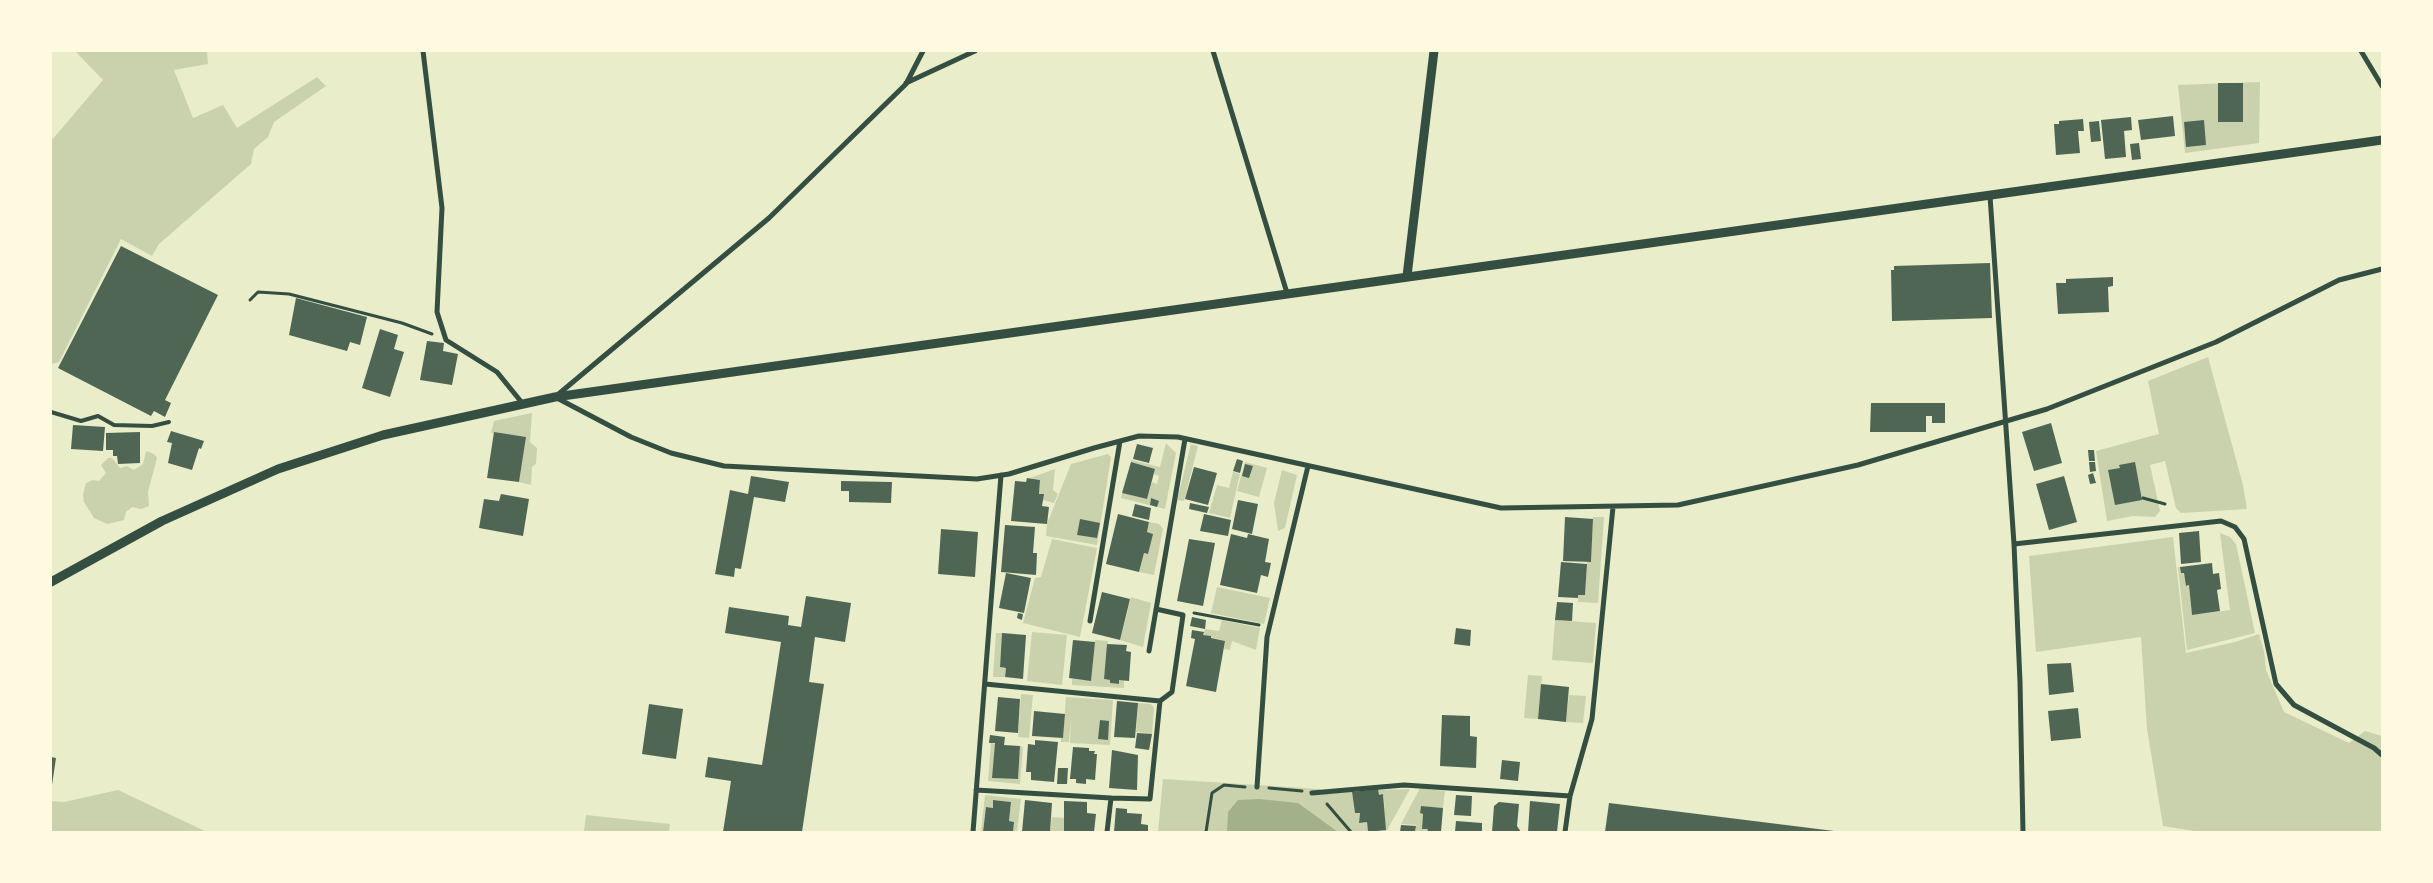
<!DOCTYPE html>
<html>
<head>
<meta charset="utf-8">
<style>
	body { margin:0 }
	#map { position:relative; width:2433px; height:883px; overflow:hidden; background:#e9edc9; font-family:"Fira Sans",sans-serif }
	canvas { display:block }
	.frame { position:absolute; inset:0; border:52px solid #fefae0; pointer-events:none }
</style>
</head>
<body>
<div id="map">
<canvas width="2433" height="883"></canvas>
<div class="frame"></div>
</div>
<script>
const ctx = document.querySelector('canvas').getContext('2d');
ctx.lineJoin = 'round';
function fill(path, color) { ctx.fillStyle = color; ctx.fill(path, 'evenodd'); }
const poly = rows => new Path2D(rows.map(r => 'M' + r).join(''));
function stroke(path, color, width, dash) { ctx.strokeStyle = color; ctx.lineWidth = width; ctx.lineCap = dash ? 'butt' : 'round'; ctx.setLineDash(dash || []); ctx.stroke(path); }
const green = poly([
	[75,51,207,51,208,64,174,70,193,118,223,105,237,128,317,77,326,86,274,122,268,137,254,149,251,164,159,244,152,256,121,239,59,362,51,364,51,141,103,80],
	[2260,82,2259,143,2185,153,2178,85],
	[2208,357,2243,485,2247,509,2181,513,2176,508,2165,461,2150,465,2160,511,2155,517,2133,516,2107,521,2096,451,2159,434,2148,381],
	[532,413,530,442,537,448,536,464,532,467,531,485,519,482,525,437,491,433,494,421],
	[1166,443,1176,453,1165,509,1121,498,1122,493,1147,499,1152,482,1157,484,1159,476,1154,474,1155,469,1131,462,1131,460,1160,467],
	[1191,444,1198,446,1184,501,1177,500],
	[146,451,154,454,157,458,148,492,149,506,141,509,132,507,126,512,124,520,107,524,94,518,84,502,83,495,86,483,93,480,99,481,106,473,101,465,108,458,112,458,120,468,127,466,134,470,143,464],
	[1108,454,1111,457,1097,545,1046,536,1047,524,1071,464],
	[1245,462,1267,468,1259,497,1237,491],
	[1055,469,1053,490,1058,494,1054,503,1043,500,1043,495,1039,494,1040,480,1030,478],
	[1282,470,1297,475,1285,528,1278,531,1274,503],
	[1233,472,1240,474,1230,518,1209,513,1217,485,1229,488],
	[1593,517,1604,517,1598,603,1578,602,1578,595,1585,595,1587,562,1591,562],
	[1149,522,1159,524,1163,529,1154,575,1139,572,1144,553,1148,554,1152,534,1147,532],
	[2220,533,2230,537,2236,544,2255,633,2187,650,2178,567,2180,567,2181,573,2184,573,2186,586,2189,585,2192,615,2230,610],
	[2173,537,2186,653,2235,642,2259,634,2264,651,2266,670,2284,712,2349,743,2365,731,2382,736,2382,832,2200,832,2163,826,2147,729,2141,637,2036,652,2029,556],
	[1052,539,1097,548,1080,637,1023,623,1035,578,1041,577],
	[1217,587,1270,598,1264,624,1211,613],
	[1131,597,1151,603,1143,647,1120,640],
	[1222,620,1260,628,1256,650,1232,641,1230,650,1224,649,1225,641,1203,635,1205,629,1219,631],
	[1555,620,1596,623,1593,663,1552,660],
	[1032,632,1067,635,1062,685,1027,681],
	[996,633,1002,633,1000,667,1006,668,1005,677,993,677],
	[1095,640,1108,641,1104,679,1110,680,1110,683,1118,684,1119,680,1124,680,1124,688,1072,685,1072,679,1091,680],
	[1528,675,1542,676,1538,719,1524,718],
	[1021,694,1033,695,1029,738,1018,737],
	[1569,695,1586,696,1583,723,1566,722],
	[1066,697,1113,700,1110,745,1070,743,1071,718,1069,742,1061,742,1061,738,1063,738],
	[1138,703,1151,704,1154,708,1152,734,1136,732],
	[991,743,995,744,993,778,1017,779,1020,746,1023,747,1020,784,988,781],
	[1163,779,1320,789,1324,794,1352,792,1355,813,1360,813,1359,823,1367,822,1368,832,1158,832],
	[1420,788,1445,791,1443,808,1421,806,1420,813,1423,814,1422,829,1428,829,1427,832,1416,832,1416,825,1401,824],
	[1410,789,1386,832,1373,832,1385,830,1384,796,1378,796,1377,790],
	[118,790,207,832,51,832,51,801,64,802],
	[985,795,1021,799,1017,832,1013,832,1014,822,1009,821,1011,802,994,800,993,808,986,807,983,832,981,832],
	[586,815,670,824,669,832,584,832],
	[1052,817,1065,818,1064,832,1050,832]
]);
const water = poly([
	[1259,799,1298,803,1338,832,1227,832,1228,812,1238,800]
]);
const building = poly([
	[2218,83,2243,83,2243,122,2218,122],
	[2173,116,2175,136,2141,140,2138,120],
	[2131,117,2132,130,2124,131,2126,157,2105,159,2101,120],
	[2083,119,2084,131,2078,131,2080,153,2056,155,2054,124,2059,124,2059,121],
	[2204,120,2206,145,2186,147,2184,122],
	[2099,121,2101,141,2091,142,2089,122],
	[2139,143,2141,159,2132,160,2130,144],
	[121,246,218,295,165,400,171,403,165,417,154,411,151,416,58,368],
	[1990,263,1992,318,1892,321,1891,270,1894,270,1894,266],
	[2113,277,2113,286,2108,287,2109,312,2058,314,2056,283,2066,283,2066,279],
	[296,298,367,317,360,345,350,342,347,351,289,335],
	[380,329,398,335,394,349,404,352,390,397,362,388],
	[427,341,444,343,443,351,458,354,452,385,420,380],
	[1871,403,1945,403,1945,423,1932,423,1932,416,1926,416,1926,432,1870,432],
	[2051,423,2062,463,2034,471,2022,432],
	[73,425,105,427,103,451,71,449],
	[171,431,204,441,201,449,199,448,192,470,168,463,172,443,167,442],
	[140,432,140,463,118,464,117,456,113,456,113,450,106,450,106,433],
	[494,432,526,437,519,482,487,478],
	[1137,444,1153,448,1149,463,1133,459],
	[2088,450,2094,450,2095,461,2089,461],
	[1237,459,1243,461,1240,473,1233,471],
	[1131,462,1155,469,1147,499,1122,493],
	[2089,462,2095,462,2096,471,2090,472],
	[2135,462,2142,500,2115,505,2108,470,2120,468,2119,465],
	[1245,464,1253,466,1249,478,1242,476],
	[1194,467,1217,473,1208,505,1185,499],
	[2093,473,2096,483,2090,484,2088,475],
	[751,476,789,482,785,502,754,497,741,569,735,568,734,577,715,574,730,490,748,494],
	[2064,476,2077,522,2049,530,2036,484],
	[1027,478,1040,480,1039,494,1044,494,1042,506,1049,507,1047,524,1011,521,1015,481,1026,482],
	[841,481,892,482,891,503,849,502,849,491,841,491],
	[501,494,529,499,523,536,479,528,484,499,499,501],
	[1151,498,1159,501,1157,507,1150,505],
	[1238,500,1258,504,1252,534,1232,529],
	[1190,503,1209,507,1207,513,1189,509],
	[1135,504,1151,508,1149,520,1132,516],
	[1118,514,1149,522,1147,532,1153,534,1148,554,1144,553,1139,572,1106,564],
	[1204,514,1231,520,1228,536,1200,531],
	[1565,517,1593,519,1591,562,1563,561],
	[1080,519,1100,523,1097,538,1077,535],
	[1005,525,1035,527,1033,553,1037,553,1036,575,1001,572],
	[941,529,978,532,975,577,938,574],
	[2199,531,2201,562,2181,564,2179,533],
	[1231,534,1247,538,1248,534,1269,539,1265,562,1271,563,1268,577,1261,575,1257,593,1220,585],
	[1189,539,1215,543,1203,606,1177,601],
	[1561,562,1587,564,1585,595,1578,595,1578,598,1558,597],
	[2212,563,2213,574,2219,573,2221,589,2217,590,2220,611,2192,615,2189,585,2186,586,2184,573,2181,573,2180,567],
	[1006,573,1031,578,1024,613,999,608],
	[1102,592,1130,599,1120,640,1092,633],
	[806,596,851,603,845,642,815,637,809,682,824,684,802,832,723,832,731,781,705,777,708,757,762,765,781,642,725,633,729,607,789,616,788,625,801,627],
	[1557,602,1573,603,1572,621,1555,620],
	[1018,613,1023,614,1022,620,1017,618],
	[1192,617,1206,620,1205,629,1190,626],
	[1456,628,1471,630,1470,646,1454,644],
	[1192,630,1204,632,1203,635,1211,636,1211,638,1225,641,1216,692,1186,686,1195,639,1191,638],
	[1002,633,1026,635,1023,679,1005,677,1006,668,1000,667],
	[1073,640,1095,642,1091,681,1069,678],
	[1107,644,1127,645,1126,651,1131,652,1129,681,1119,680,1119,684,1110,683,1110,680,1104,679],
	[2071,663,2074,692,2049,695,2047,664],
	[1541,684,1569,687,1566,722,1538,719],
	[998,697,1020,699,1018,733,995,731],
	[1117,701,1138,703,1135,738,1114,737],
	[649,704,683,709,676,759,642,754],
	[2078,708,2081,738,2051,741,2048,711],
	[1034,711,1065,714,1063,738,1032,736],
	[1442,715,1470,716,1470,736,1477,737,1476,768,1440,766],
	[1100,720,1109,721,1108,740,1098,739],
	[1137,733,1152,734,1149,750,1135,748],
	[990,735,1005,737,1004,745,1020,746,1018,779,992,778,995,743,989,743],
	[1035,740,1058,742,1054,782,1031,780,1031,772,1026,772,1028,744,1035,745],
	[1073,747,1089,748,1089,751,1095,751,1094,754,1097,754,1095,780,1086,779,1086,784,1076,783,1076,779,1070,779],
	[1112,750,1138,755,1137,790,1109,788],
	[51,757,56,758,52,785,51,784],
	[1502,760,1520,762,1518,781,1500,779],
	[1058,768,1068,768,1067,784,1057,784],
	[1378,789,1379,795,1383,794,1386,830,1368,832,1367,822,1359,823,1360,813,1355,813,1352,792],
	[1456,795,1472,796,1471,816,1454,815],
	[993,800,1011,802,1009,821,1014,822,1013,832,983,832,986,807,993,808],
	[1025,800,1052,803,1050,832,1022,832],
	[1064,801,1087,802,1087,813,1096,814,1094,832,1064,832],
	[1530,801,1560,804,1557,832,1528,832],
	[1499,802,1519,804,1517,826,1521,832,1492,832,1494,806],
	[1609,803,1834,831,1834,832,1605,832],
	[1421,806,1443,808,1441,832,1427,832,1428,829,1422,829,1423,814,1420,813],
	[1116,808,1127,809,1127,813,1142,814,1141,824,1148,825,1148,832,1114,832],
	[1456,821,1482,823,1482,832,1455,832],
	[1401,825,1416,826,1415,832,1400,832]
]);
const path = poly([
	[250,300,258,292,289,294,402,323,432,334],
	[2143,498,2165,504],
	[1194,613,1259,625],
	[1269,788,1302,791],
	[1327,804,1351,832],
	[1206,832,1212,793,1224,785,1245,787]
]);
const service = poly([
	[51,412,81,421,98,416,114,425,152,426,169,422]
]);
const minor = poly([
	[423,51,442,208,437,312,446,340,497,372,523,404],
	[923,51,906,84,769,218,555,397,631,437,671,453,724,466,977,479,1009,474,1094,448,1139,436,1178,437,1501,508,1678,505,1858,465,2047,409,2216,342,2339,280,2382,269],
	[1213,51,1287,293],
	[2361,51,2382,86],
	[906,83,975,51],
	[1990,196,2014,544,2020,682,2023,832],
	[2014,544,2221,521,2235,527,2244,539,2276,684,2294,705,2374,748,2382,755],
	[1090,621,1120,441],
	[1149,651,1185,439],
	[985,684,1160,701],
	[1257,787,1267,637,1308,466],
	[976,790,1111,798,1107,832],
	[1312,793,1404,785,1570,796],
	[1111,798,1150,799,1160,701,1172,692,1183,615,1156,609],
	[973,832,1001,475],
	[1565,832,1570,796,1592,719,1613,507]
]);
const tertiary = poly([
	[1407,276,1434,51],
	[51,582,162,521,278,469,383,435,555,397,2382,140]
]);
fill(green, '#cad2ad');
fill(water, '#a3b18a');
fill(building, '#4f6655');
stroke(path, '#344e41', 3);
stroke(service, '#344e41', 4);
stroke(minor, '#344e41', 5);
stroke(tertiary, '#344e41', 9);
</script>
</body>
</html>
